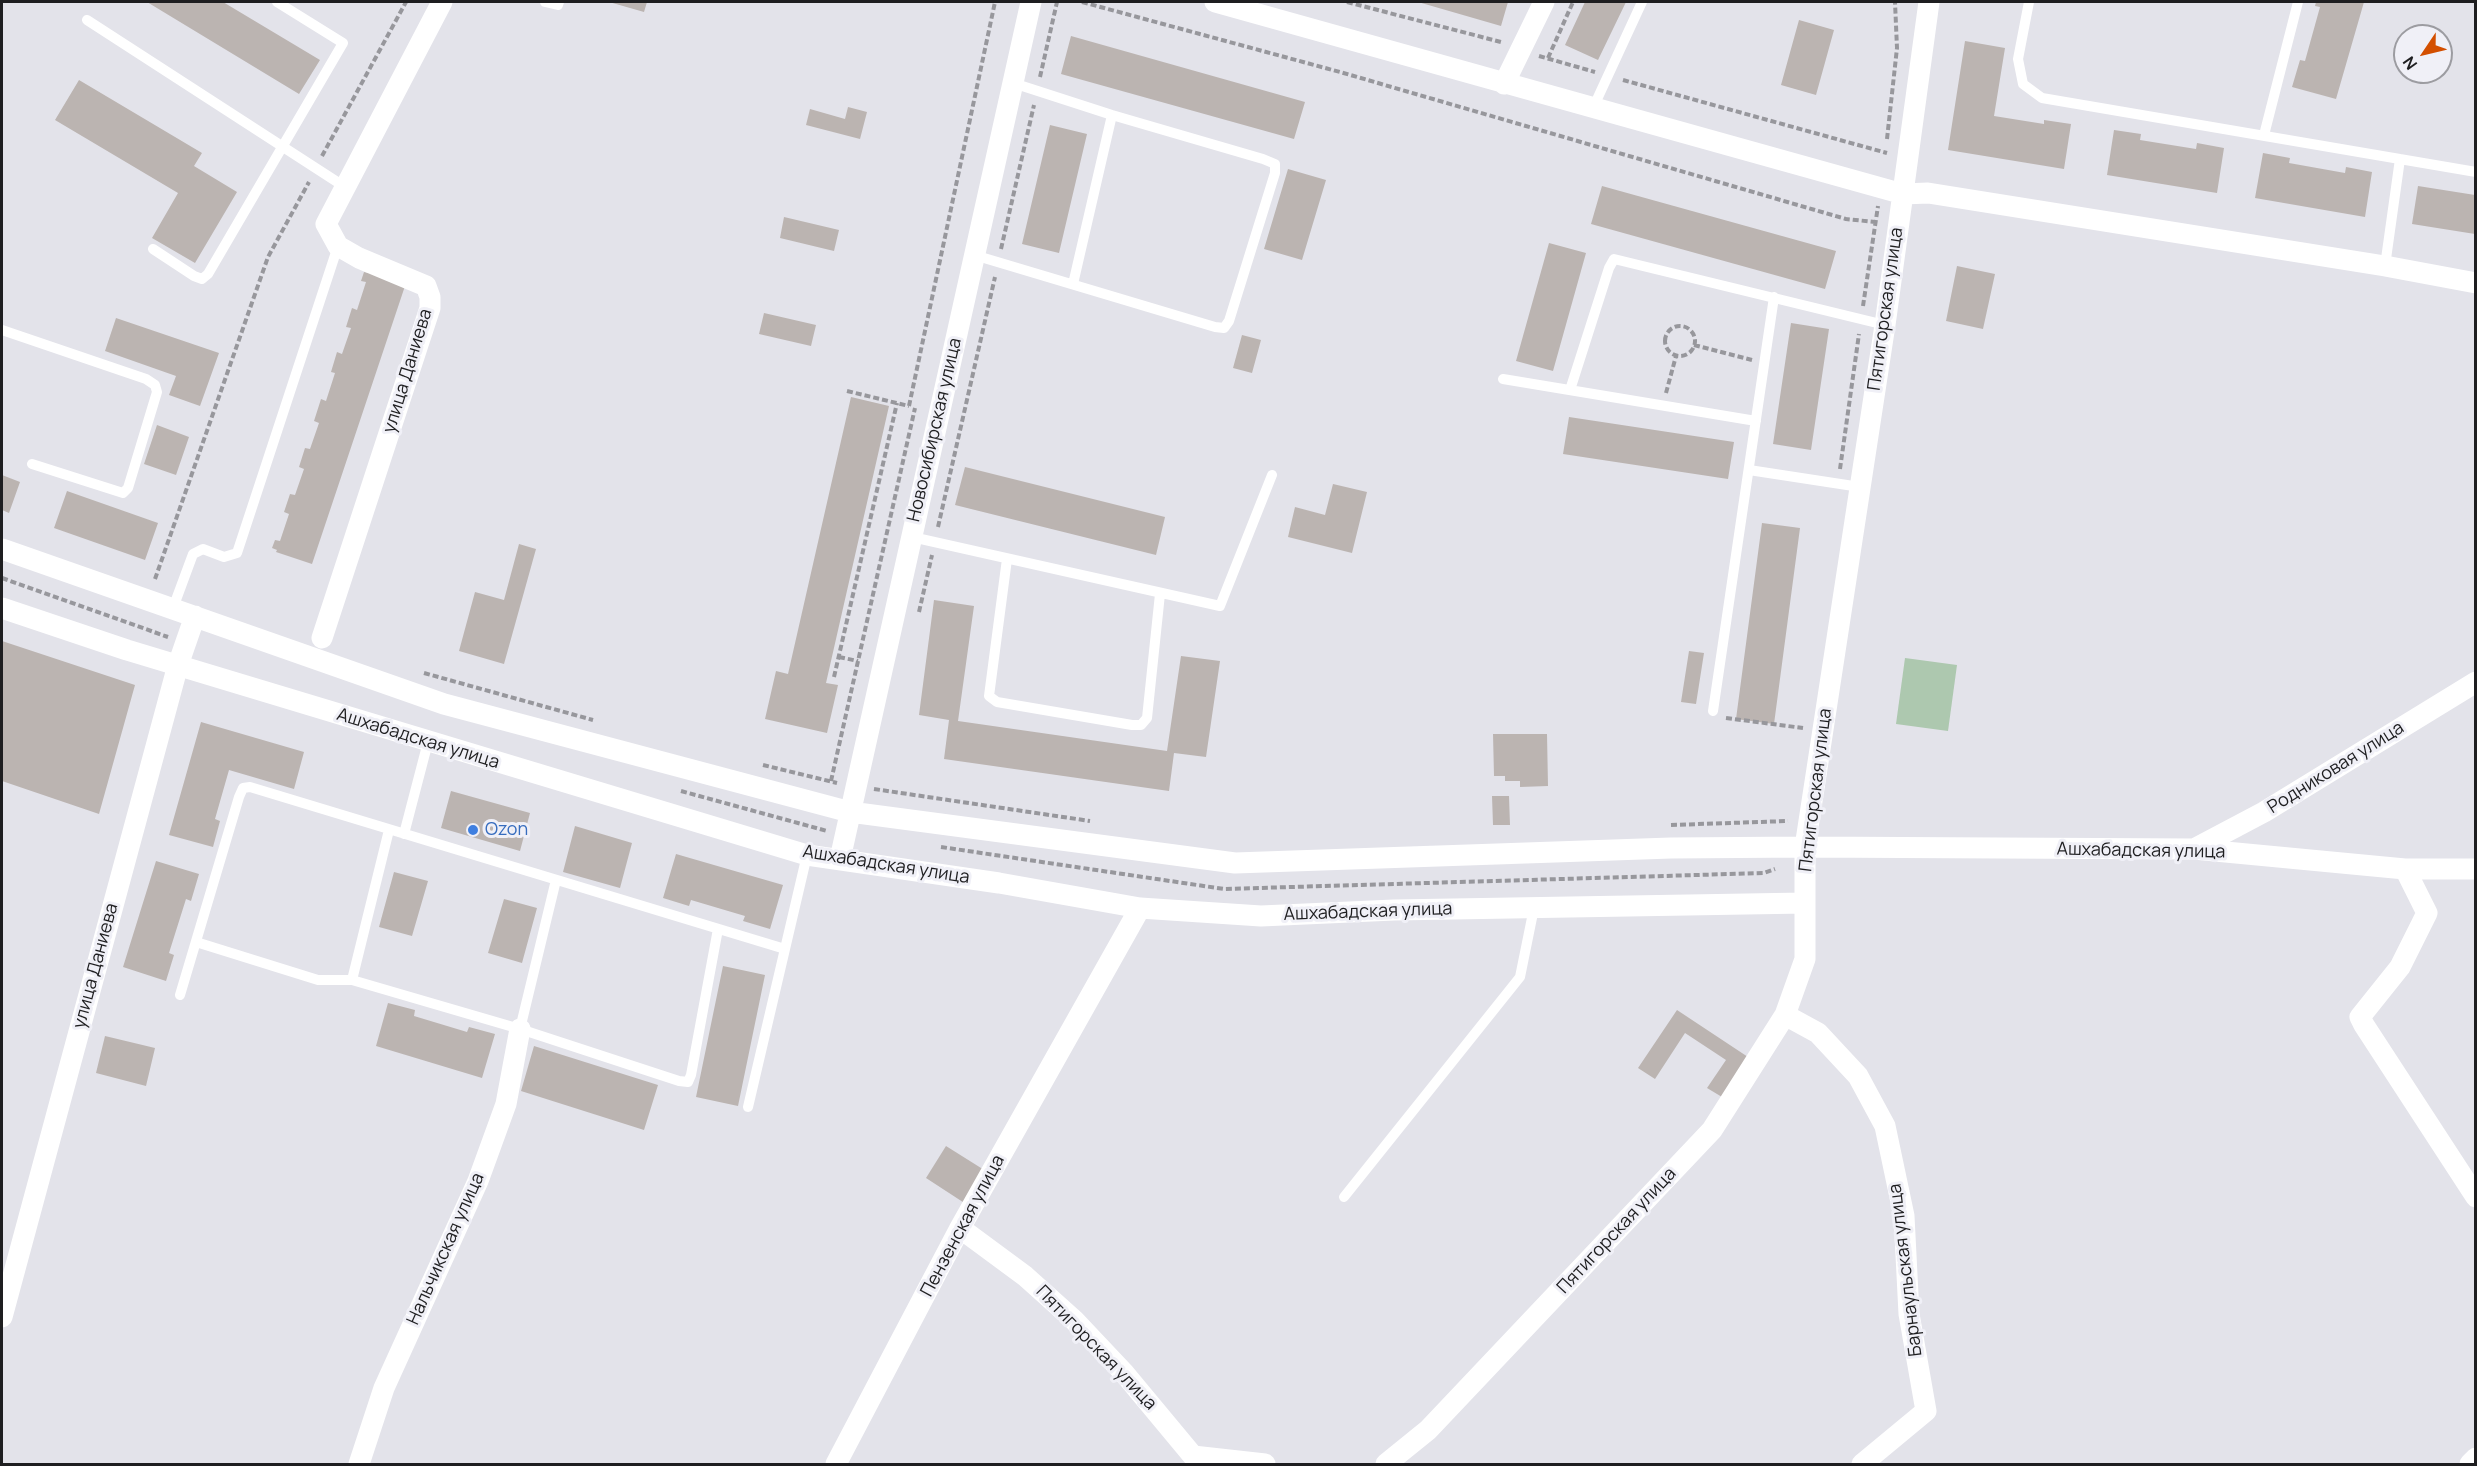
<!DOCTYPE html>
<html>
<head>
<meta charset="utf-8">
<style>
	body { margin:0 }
	#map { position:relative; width:2477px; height:1466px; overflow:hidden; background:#e3e3ea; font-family:Manrope,sans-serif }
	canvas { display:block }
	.frame { position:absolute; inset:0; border:3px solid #1e1e20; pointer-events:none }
	.north { position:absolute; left:2393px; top:24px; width:60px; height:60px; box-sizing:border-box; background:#f0f0f7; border:2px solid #9c9ca1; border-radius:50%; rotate:235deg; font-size:16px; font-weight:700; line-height:24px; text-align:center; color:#1e1e20 }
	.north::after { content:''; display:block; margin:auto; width:21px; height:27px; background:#d34f00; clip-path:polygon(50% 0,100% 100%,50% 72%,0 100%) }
</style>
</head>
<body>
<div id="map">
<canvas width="2477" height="1466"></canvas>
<div class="frame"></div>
<div class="north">N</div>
</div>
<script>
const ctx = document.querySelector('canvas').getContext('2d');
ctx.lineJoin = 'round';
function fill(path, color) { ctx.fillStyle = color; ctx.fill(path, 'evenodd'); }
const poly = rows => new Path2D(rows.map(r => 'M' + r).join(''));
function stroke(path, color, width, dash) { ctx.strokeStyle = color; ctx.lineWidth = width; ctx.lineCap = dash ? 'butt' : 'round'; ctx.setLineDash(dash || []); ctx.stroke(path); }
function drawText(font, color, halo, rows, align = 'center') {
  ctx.font = font + ' Manrope,sans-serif'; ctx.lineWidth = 6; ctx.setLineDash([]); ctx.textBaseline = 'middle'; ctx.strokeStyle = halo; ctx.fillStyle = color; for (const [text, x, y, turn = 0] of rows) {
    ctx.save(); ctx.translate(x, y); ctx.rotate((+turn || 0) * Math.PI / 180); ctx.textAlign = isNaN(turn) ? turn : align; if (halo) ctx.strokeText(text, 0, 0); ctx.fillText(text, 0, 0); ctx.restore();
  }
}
const green = poly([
	[1905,658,1957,665,1948,731,1896,724]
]);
const building = poly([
	[147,2,223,2,320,60,299,94],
	[609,2,647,2,644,12],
	[1418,2,1508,2,1501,26],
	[1585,2,1626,2,1598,60,1565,45],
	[2316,2,2364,2,2336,99,2292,87,2300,60,2305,61,2320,7,2315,6],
	[1799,20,1834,30,1816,95,1781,85],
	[1071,36,1305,102,1294,139,1061,74],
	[1965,41,2005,48,1994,116,2044,124,2044,120,2071,124,2064,169,1948,150],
	[79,80,202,153,194,166,237,192,195,263,152,238,178,193,55,120],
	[848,107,867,112,860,139,806,125,810,109,845,119],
	[1050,125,1087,134,1059,253,1022,244],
	[2114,130,2141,134,2140,140,2196,149,2197,143,2224,148,2217,193,2107,175],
	[2263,153,2290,158,2289,163,2345,173,2346,167,2372,172,2365,217,2255,198],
	[1288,169,1326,180,1302,260,1264,249],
	[1602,186,1836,251,1825,289,1591,224],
	[2418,186,2475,195,2475,234,2412,224],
	[784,217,839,230,834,251,780,238],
	[1549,243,1586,253,1553,371,1516,361],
	[1957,266,1995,274,1983,329,1946,321],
	[369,271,406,283,312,564,276,552,277,550,272,548,275,540,280,541,289,514,284,512,290,494,295,495,304,469,299,467,305,448,310,449,319,423,314,421,321,399,326,401,335,373,331,372,337,352,342,354,351,328,346,327,352,308,357,310,366,282,361,281,364,272,369,273],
	[764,313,816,325,811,346,759,334],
	[116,318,219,353,200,406,169,395,176,376,105,351],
	[1791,323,1829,329,1811,450,1773,444],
	[1242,335,1261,340,1252,373,1233,368],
	[851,397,889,406,826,683,838,685,827,733,765,719,776,671,788,674],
	[1569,417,1734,442,1728,479,1563,454],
	[157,425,189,437,176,475,144,464],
	[965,467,1165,517,1156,555,955,505],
	[2,475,20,482,9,513,2,510],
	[1333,484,1367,492,1352,553,1288,537,1295,507,1325,515],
	[67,491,158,523,145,560,54,528],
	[1762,523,1800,528,1774,724,1736,719],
	[519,544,536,549,504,664,459,651,475,592,504,600],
	[934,600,974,606,958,721,1167,751,1181,656,1220,661,1206,757,1174,753,1169,791,944,759,949,720,919,715],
	[2,641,135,685,99,814,2,781],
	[1689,651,1704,653,1696,704,1681,702],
	[201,722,304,752,294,789,229,770,215,819,220,821,213,847,169,835],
	[1493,734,1547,734,1548,786,1520,787,1520,781,1505,781,1505,776,1494,776],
	[451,791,530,813,520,851,441,828],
	[1492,796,1509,796,1510,825,1493,825],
	[575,826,632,843,620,888,563,872],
	[676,854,783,885,770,929,743,921,745,916,691,900,689,906,663,898],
	[156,861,199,874,191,901,186,899,169,953,174,955,166,981,123,967],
	[394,872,428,881,412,936,379,927],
	[504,899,537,908,522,963,488,953],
	[723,966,765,975,738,1106,696,1097],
	[388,1003,415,1010,414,1016,467,1032,469,1027,495,1034,482,1078,376,1046],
	[1677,1010,1748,1057,1722,1097,1707,1088,1726,1060,1685,1033,1655,1079,1638,1068],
	[105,1036,155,1048,146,1086,96,1073],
	[534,1046,658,1085,644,1130,521,1091],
	[946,1146,989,1173,969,1206,926,1178]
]);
const path = poly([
	[1082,2,1340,72,1846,219,1875,222],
	[1347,2,1501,42],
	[1539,56,1595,72],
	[1548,58,1573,2],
	[1040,77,1057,2],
	[1623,80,1887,153],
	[1887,139,1897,48,1895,2],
	[322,156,406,2],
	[1001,249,1034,105],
	[1863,306,1878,206],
	'1665 341a15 15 0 1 1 30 0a15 15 0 1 1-30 0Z',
	[1694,345,1752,360],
	[847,391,909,406],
	[1666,393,1676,356],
	[909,406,995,2],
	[1840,469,1859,334],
	[938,527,995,277],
	[2,578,168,637],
	[155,579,268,257,309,182],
	[919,612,932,555],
	[839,657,858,661],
	[424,673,593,720],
	[834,677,897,403],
	[1726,718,1803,728],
	[763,765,837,783],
	[831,781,915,408],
	[874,789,1090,821],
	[681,791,827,831],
	[1671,825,1788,821],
	[941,847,1224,889,1764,873,1775,869]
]);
const service = poly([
	[545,2,558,5,559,2],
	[2029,2,2018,59,2023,84,2042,98,2476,172],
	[87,20,345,187],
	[1593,108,1642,2],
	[2264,135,2298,2],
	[153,249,194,276,202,279,208,274,343,43,277,2],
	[974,255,1215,327,1224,328,1229,321,1275,173,1275,164,1263,159,1112,115,1013,83],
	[2385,266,2400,159],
	[1073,284,1112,115],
	[2,330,146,379,155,385,157,392,128,488,123,493,32,464],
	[1503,379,1756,421],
	[1570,390,1609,268,1614,259,1885,325],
	[1749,470,1860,487],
	[912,537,1220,606,1272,475],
	[1007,559,989,696,997,702,1132,725,1141,725,1147,718,1160,594],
	[173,608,193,554,203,549,224,557,237,553,338,246],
	[1713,711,1774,297],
	[404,834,428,742],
	[196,942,318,980,352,980,520,1029,679,1081,688,1082,691,1075,718,929],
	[352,980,389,830],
	[180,995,239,797,243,788,250,787,785,949],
	[520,1029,556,880],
	[748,1107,807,855],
	[1344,1197,1520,977,1534,908]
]);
const minor = poly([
	[1215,2,1903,194,1928,193,2385,266,2476,283],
	[1504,84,1544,2],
	[2,549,444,704,850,812,1235,863,1671,848,1805,847,2194,849,2405,869,2476,869],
	[2,608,127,650,807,855,999,883,1140,908,1261,916,1394,910,1805,903],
	[322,638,430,308,430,297,426,286,359,258,338,246,326,224,442,2],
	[2194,849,2264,812,2476,682],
	[840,859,1031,2],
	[2405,869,2427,913,2400,967,2360,1017,2364,1025,2476,1197],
	[1785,1015,1818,1033,1858,1076,1885,1126,1904,1216,1909,1314,1926,1411,1862,1464],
	[960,1228,1025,1276,1074,1320,1124,1373,1193,1456,1265,1464],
	[2,1317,178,665,195,616],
	[359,1464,384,1388,478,1181,506,1104,520,1029],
	[836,1464,960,1228,1140,908],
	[1386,1464,1428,1430,1712,1130,1785,1015,1805,959,1805,847,1885,325,1929,2],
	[2470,1464,2476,1458]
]);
const markers = [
	[473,830,6,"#3f7fe0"]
];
const streetNames = [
	["Пятигорская улица",1886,309,-82],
	["улица Даниева",408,371,-73],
	["Новосибирская улица",935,430,-77],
	["Ашхабадская улица",418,739,17],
	["Родниковая улица",2336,768,-32],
	["Пятигорская улица",1816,790,-83],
	["Ашхабадская улица",2141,851,1],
	["Ашхабадская улица",886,865,9],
	["Ашхабадская улица",1368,912,-2],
	["улица Даниева",96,966,-75],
	["Пензенская улица",963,1226,-62],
	["Пятигорская улица",1617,1231,-47],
	["Нальчикская улица",446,1249,-66],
	["Барнаульская улица",1906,1270,-97],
	["Пятигорская улица",1096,1348,46]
];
const shopNames = [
	["Ozon",485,830]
];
fill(green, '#adc8af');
fill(building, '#bbb4b1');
stroke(path, '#97979c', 4, [6, 3]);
stroke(service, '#fff', 10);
stroke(minor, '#fff', 21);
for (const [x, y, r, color] of markers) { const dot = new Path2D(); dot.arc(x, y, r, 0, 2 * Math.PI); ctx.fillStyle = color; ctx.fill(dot); stroke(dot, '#f0f0f7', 2); }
drawText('18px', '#1e1e20', '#f0f0f7', streetNames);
drawText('18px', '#366cbe', '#f0f0f7', shopNames, 'left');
</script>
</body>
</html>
